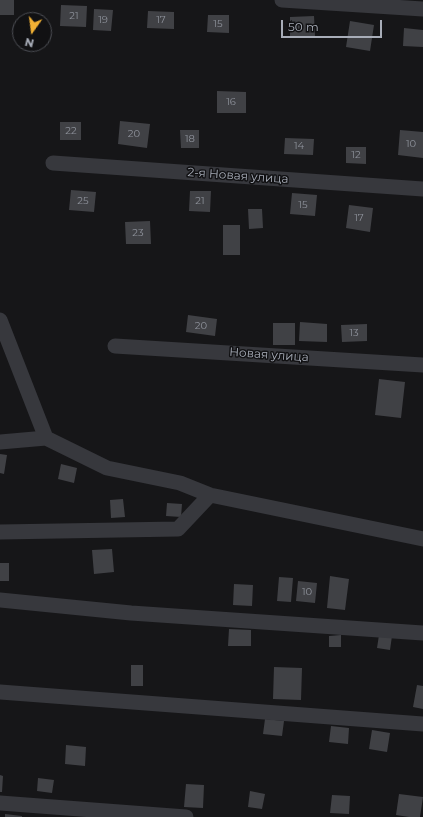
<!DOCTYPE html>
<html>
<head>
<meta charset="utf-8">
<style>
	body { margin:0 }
	#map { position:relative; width:423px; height:817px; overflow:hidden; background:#161618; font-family:Montserrat,sans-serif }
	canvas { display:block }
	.north { position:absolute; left:12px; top:12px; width:40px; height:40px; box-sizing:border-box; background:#111113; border:1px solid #4d4f55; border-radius:50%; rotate:194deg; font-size:11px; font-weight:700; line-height:16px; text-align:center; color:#a8adb8 }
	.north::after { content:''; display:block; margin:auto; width:14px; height:18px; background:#f2b134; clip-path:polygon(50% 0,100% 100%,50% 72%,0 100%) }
	.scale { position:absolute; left:281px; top:20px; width:101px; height:18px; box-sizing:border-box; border:2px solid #a8adb8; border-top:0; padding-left:5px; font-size:12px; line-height:14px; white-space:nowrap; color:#a8adb8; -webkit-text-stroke:3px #111113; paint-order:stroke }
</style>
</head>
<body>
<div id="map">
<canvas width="423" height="817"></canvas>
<div class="north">N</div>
<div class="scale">50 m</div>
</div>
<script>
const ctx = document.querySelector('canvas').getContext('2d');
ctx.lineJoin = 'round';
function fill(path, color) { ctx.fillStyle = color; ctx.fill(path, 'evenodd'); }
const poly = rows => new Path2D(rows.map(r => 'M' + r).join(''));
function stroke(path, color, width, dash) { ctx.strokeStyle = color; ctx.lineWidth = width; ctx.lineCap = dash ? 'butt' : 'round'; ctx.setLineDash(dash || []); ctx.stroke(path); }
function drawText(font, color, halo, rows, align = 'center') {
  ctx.font = font + ' Montserrat,sans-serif'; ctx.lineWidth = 3; ctx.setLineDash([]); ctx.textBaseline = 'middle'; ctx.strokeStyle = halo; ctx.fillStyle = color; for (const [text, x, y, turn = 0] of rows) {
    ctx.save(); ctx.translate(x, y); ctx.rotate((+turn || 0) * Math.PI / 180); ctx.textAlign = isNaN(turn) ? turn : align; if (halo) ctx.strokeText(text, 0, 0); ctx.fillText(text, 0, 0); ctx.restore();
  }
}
const building = poly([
	[0,0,14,0,14,15,0,15],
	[61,5,87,6,86,27,60,26],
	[94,9,113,10,111,31,93,30],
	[148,11,174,12,174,29,147,28],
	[208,15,229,15,229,33,207,32],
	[314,16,315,36,290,36,290,17],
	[350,21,374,25,370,51,346,47],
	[404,28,423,30,423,47,403,46],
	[217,91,246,92,246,113,217,113],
	[120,121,150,124,147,148,118,144],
	[60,122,81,122,81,140,60,140],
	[180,130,199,130,199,148,181,148],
	[400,130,423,132,423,158,398,155],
	[285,138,314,139,313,155,284,154],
	[346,147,366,147,366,164,346,163],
	[71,190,96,192,94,212,69,210],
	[190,191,211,191,210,212,189,211],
	[292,193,317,195,315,216,290,214],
	[349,205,373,208,370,232,346,228],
	[248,209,262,209,263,228,249,229],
	[150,221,151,244,126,244,125,222],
	[223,225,240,225,240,255,223,255],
	[188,315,217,319,215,336,186,332],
	[300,322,327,324,327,342,299,341],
	[273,323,295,323,295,345,273,345],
	[367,324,367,341,342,342,341,325],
	[379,379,405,382,401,418,375,415],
	[0,454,7,455,4,474,0,473],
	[61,464,77,468,74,483,58,479],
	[123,499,125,517,111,518,110,500],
	[167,503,182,504,181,517,166,516],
	[112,549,114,572,94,574,92,550],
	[0,563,9,563,9,581,0,581],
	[330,576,349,579,345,610,327,608],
	[279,577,293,578,291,602,277,601],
	[298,581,317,583,315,603,296,601],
	[234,584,253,585,252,606,233,605],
	[229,629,251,630,251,646,228,646],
	[341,635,341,647,329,647,329,636],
	[379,635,392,636,390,650,377,648],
	[131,665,143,665,143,686,131,686],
	[274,667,302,668,301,700,273,699],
	[417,685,423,686,423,709,413,707],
	[265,719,284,721,282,736,263,734],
	[331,726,349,728,348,744,329,742],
	[372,730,390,733,387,752,369,749],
	[66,745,86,747,85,766,65,764],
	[0,775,3,776,2,792,0,792],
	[38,778,54,780,52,793,37,791],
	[186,784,204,785,203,808,184,807],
	[250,791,265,794,262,809,248,807],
	[399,794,423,797,420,817,409,817,396,815],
	[332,795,350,796,349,814,330,813],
	[5,814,22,816,22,817,5,817]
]);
const minor = poly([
	[282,0,423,9],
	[53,163,423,189],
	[0,320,46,438,107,468,180,483,210,495,423,539],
	[115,346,423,365],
	[0,442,46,438],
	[0,532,178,529,210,495],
	[0,600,131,613,423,633],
	[0,692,423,724],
	[0,803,186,817]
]);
const numberNames = [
	["21",74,16],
	["19",103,20],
	["17",161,20],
	["15",218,24],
	["16",231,102],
	["22",71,131],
	["20",134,134],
	["18",190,139],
	["10",411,144],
	["14",299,146],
	["12",356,155],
	["25",83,201],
	["21",200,201],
	["15",303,205],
	["17",359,218],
	["23",138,233],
	["20",201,326],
	["13",354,333],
	["10",307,592]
];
const streetNames = [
	["2-я Новая улица",238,176,4],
	["Новая улица",269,355,4]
];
fill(building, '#404145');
stroke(minor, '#37383d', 15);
drawText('10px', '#8e929b', null, numberNames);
drawText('12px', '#a8adb8', '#111113', streetNames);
</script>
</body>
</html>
